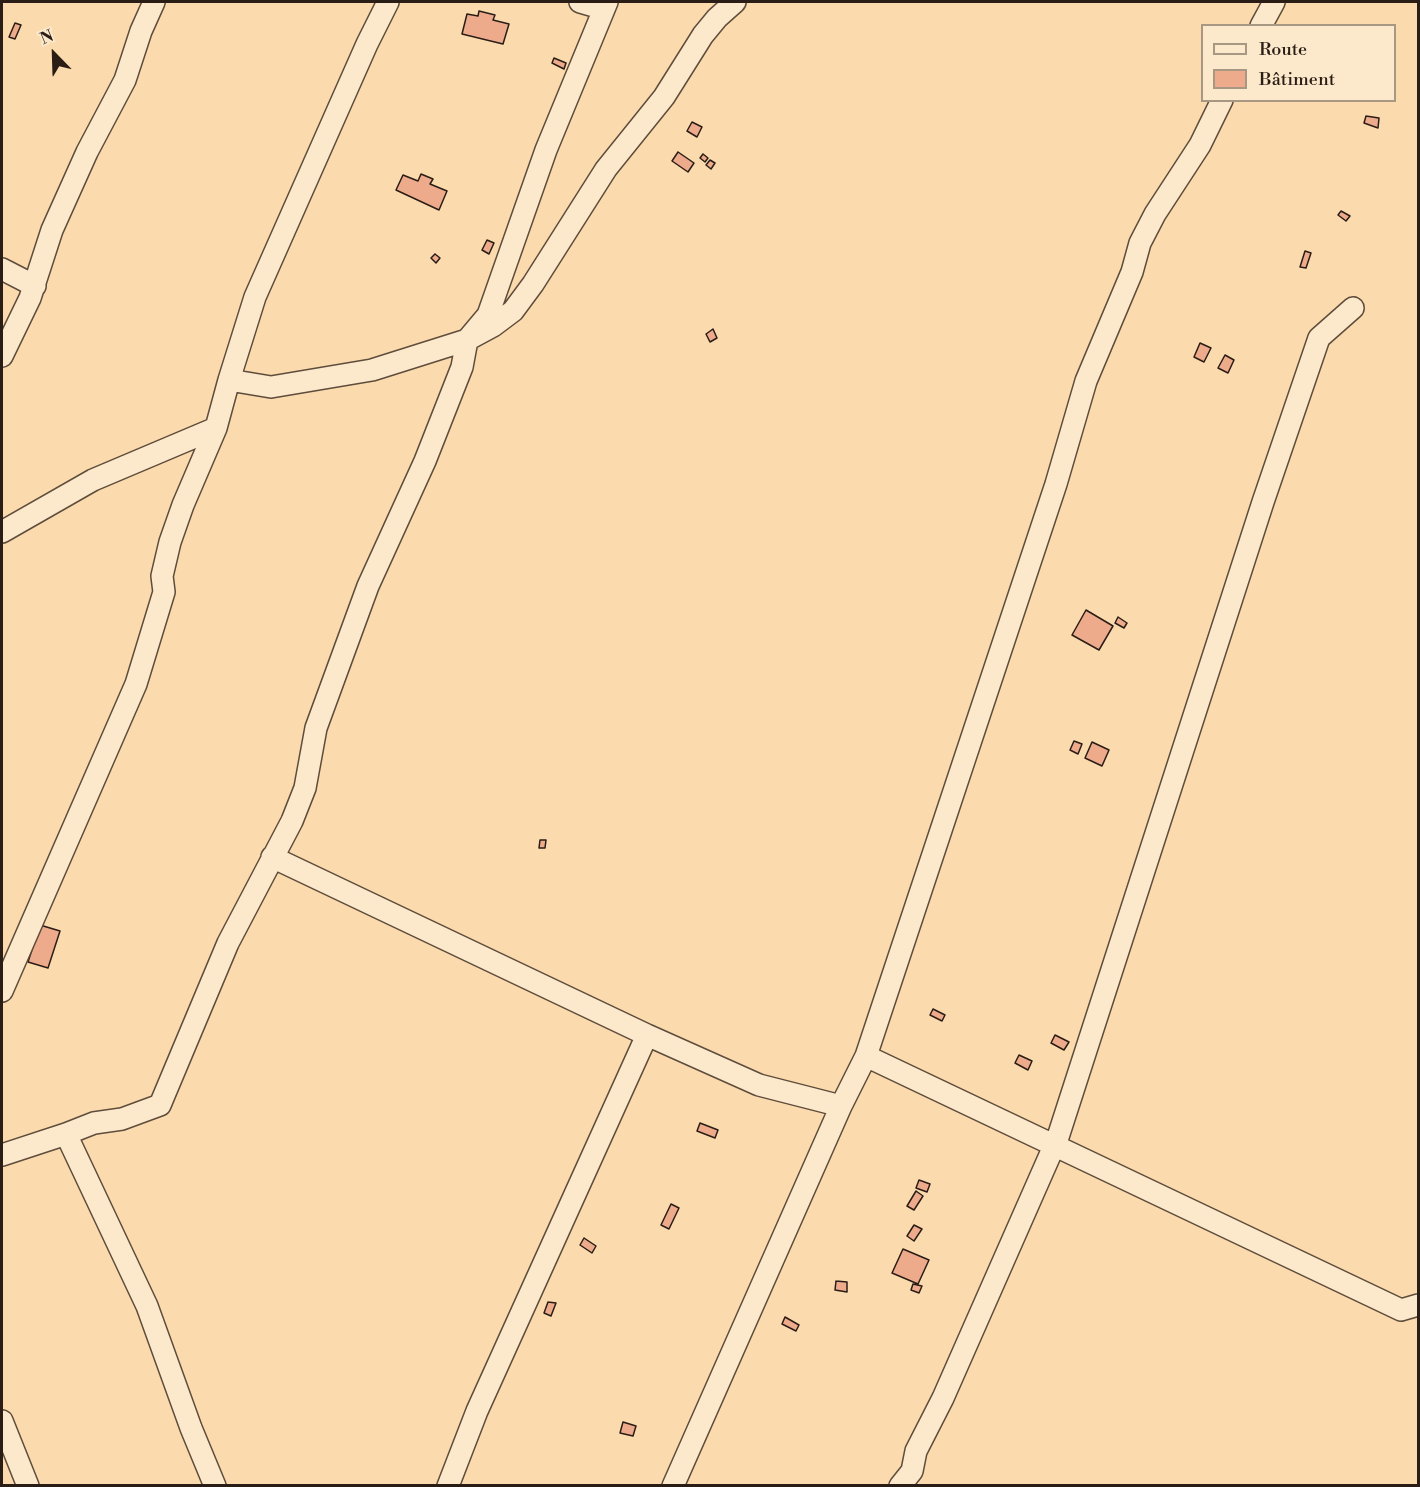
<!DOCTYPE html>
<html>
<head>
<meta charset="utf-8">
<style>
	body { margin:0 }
	#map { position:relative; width:1420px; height:1487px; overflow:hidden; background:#fbdbad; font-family:"Libre Bodoni",serif }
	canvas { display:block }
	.frame { position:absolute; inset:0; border:3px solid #2a1d16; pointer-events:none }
	.legend { position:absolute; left:1201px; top:24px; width:195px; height:78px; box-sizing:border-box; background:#fce8ca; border:2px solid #a89782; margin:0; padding:8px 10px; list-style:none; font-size:18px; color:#2a1d16 }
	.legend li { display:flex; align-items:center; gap:12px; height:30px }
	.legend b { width:30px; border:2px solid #a89782 }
	.north { position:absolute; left:24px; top:24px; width:60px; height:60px; -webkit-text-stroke:4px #fce8ca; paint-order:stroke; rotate:337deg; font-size:16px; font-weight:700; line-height:24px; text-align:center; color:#2a1d16 }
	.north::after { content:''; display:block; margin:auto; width:21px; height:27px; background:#2a1d16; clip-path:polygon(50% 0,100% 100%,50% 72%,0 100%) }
</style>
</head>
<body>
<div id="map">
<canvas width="1420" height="1487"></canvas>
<div class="frame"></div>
<ul class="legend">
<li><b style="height:8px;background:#fce8ca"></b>Route</li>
<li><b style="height:16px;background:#eeab8c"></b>Bâtiment</li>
</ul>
<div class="north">N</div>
</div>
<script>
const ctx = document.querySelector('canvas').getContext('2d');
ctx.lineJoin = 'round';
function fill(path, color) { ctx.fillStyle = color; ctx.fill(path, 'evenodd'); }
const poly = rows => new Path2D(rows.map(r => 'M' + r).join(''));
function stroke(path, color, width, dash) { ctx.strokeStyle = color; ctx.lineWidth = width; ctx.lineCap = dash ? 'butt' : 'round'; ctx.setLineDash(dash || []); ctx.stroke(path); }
const building = poly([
	[479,11,495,15,493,20,509,24,503,44,462,34,467,14,478,16,479,11],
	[15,23,21,25,15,39,9,37,15,23],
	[554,58,566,63,564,69,552,63,554,58],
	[1366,116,1379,118,1378,128,1364,123,1366,116],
	[692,122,702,127,697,137,687,131,692,122],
	[678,152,694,163,688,172,672,161,678,152],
	[703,154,708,158,705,162,700,158,703,154],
	[710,160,715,163,711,169,706,165,710,160],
	[421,174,433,179,430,184,447,191,439,210,396,190,403,175,418,181,421,174],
	[1341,211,1350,216,1346,221,1338,215,1341,211],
	[487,240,494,243,489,254,482,250,487,240],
	[1305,251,1311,253,1306,268,1300,267,1305,251],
	[435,254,440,258,436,263,431,258,435,254],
	[713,329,717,338,710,342,706,334,713,329],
	[1200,343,1211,348,1204,362,1194,357,1200,343],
	[1225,355,1234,360,1228,373,1218,368,1225,355],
	[1086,610,1113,626,1099,650,1072,635,1086,610],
	[1118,617,1127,623,1124,628,1115,623,1118,617],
	[1074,741,1082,744,1078,754,1070,750,1074,741],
	[1092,742,1109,750,1102,766,1085,758,1092,742],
	[540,840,546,840,545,848,539,848,540,840],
	[40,925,60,931,48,968,28,962,40,925],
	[933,1009,945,1015,942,1021,930,1015,933,1009],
	[1055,1035,1069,1042,1064,1050,1051,1043,1055,1035],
	[1019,1055,1032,1061,1028,1070,1015,1063,1019,1055],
	[700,1123,718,1130,715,1138,697,1131,700,1123],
	[919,1180,930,1184,927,1192,916,1188,919,1180],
	[916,1191,923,1196,914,1210,907,1206,916,1191],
	[671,1204,679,1208,669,1229,661,1225,671,1204],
	[914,1225,922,1229,914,1241,907,1236,914,1225],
	[584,1238,596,1246,592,1253,580,1245,584,1238],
	[903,1249,929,1260,918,1284,892,1273,903,1249],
	[836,1281,847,1282,847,1292,835,1290,836,1281],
	[913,1284,922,1286,919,1293,911,1290,913,1284],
	[548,1302,556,1303,551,1316,544,1313,548,1302],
	[785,1317,799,1325,796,1331,782,1324,785,1317],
	[623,1422,636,1426,633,1436,620,1433,623,1422]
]);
const minor = poly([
	[580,2,604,9],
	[1261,26,1274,2],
	[2,269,35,286],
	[2,356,30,298,52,230,87,152,125,80,141,31,154,2],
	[229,380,255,297,367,44,388,2],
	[2,532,93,480,216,428,229,380,271,387,372,370,467,340,493,326,513,311,533,284,606,169,664,97,703,35,717,18,735,2],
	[272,857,647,1035,759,1085,841,1106],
	[2,991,136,684,164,592,162,576,170,542,183,505,216,428],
	[866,1056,1401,1310,1418,1305],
	[66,1134,147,1306,191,1428,215,1486],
	[2,1155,66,1134,94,1123,122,1119,160,1105,228,943,292,821,305,788,316,728,368,586,425,461,462,367,467,340,488,315,546,150,607,2],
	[2,1421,28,1486],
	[448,1486,477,1411,647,1035],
	[673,1486,841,1106,866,1056,1056,484,1086,381,1132,272,1140,243,1155,214,1200,145,1222,100],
	[900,1486,912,1471,916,1451,943,1398,1058,1137,1263,502,1319,338,1353,308]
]);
fill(building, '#eeab8c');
stroke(building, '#2a1d16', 1.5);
stroke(minor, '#5e4c3c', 24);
stroke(minor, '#fce8ca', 21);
</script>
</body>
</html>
